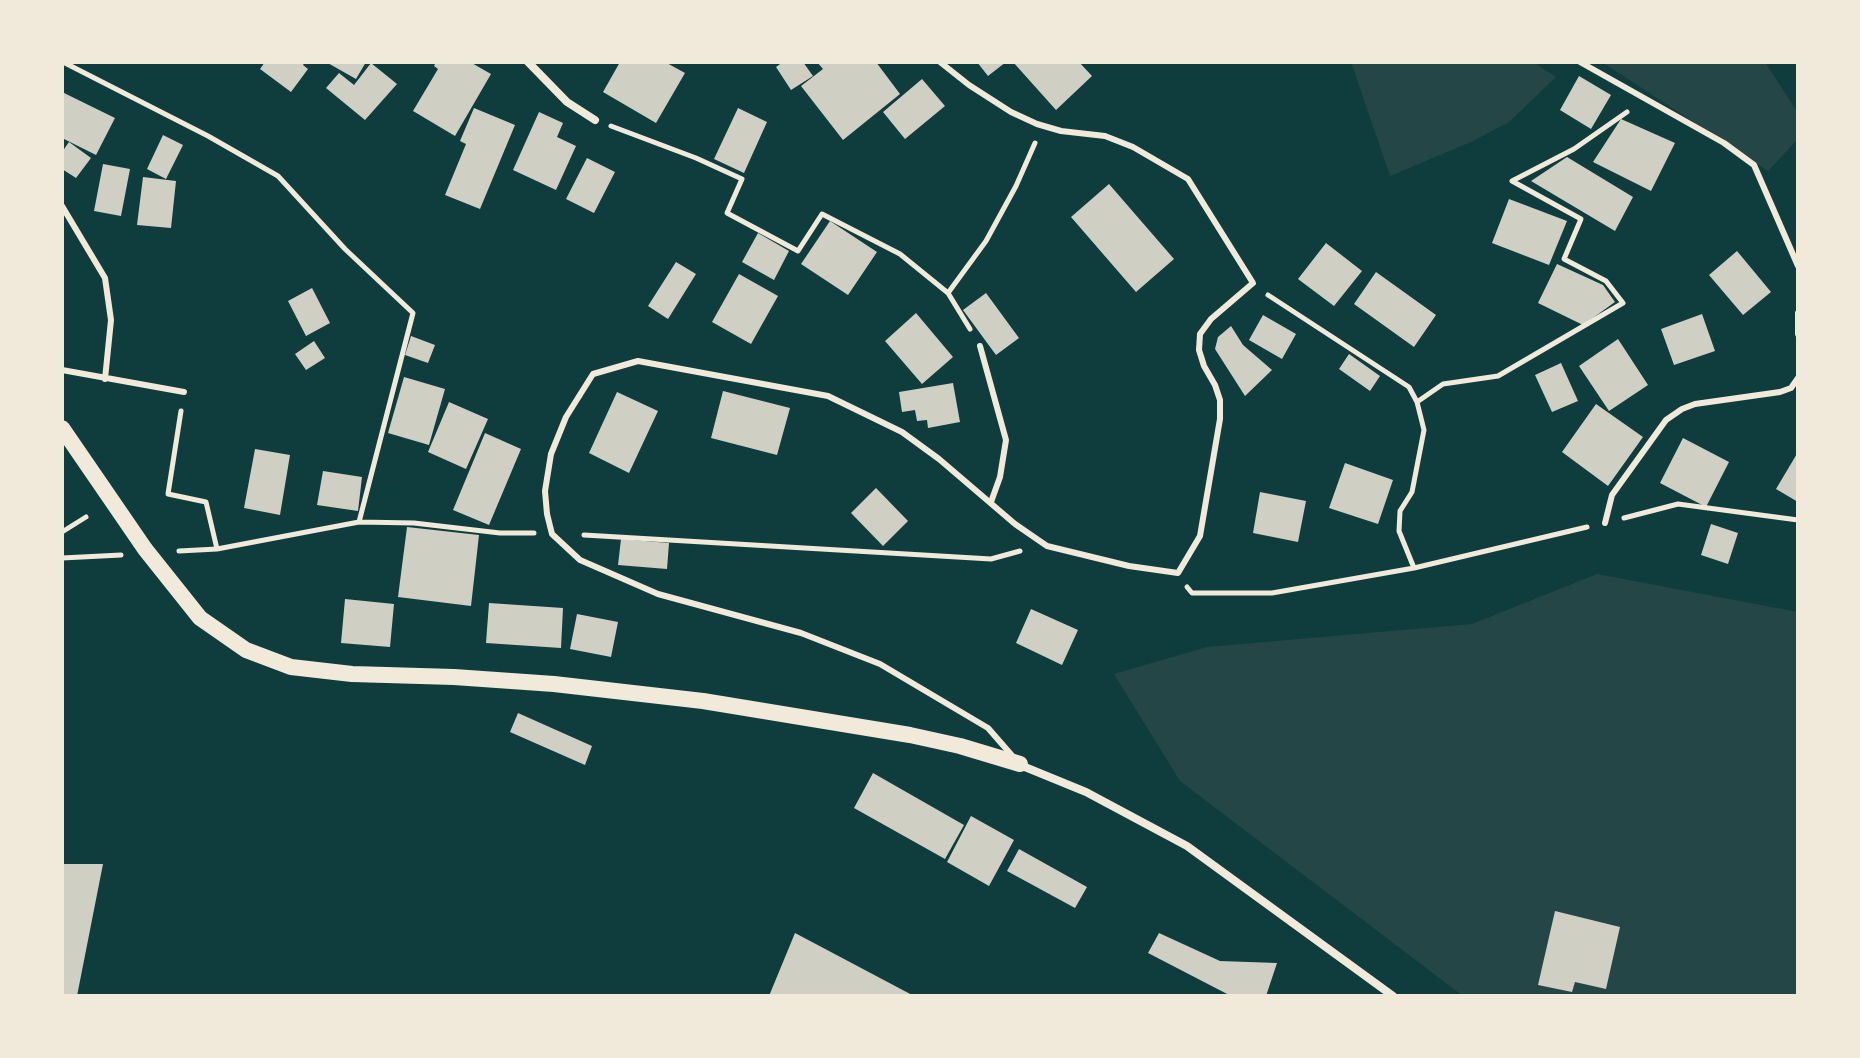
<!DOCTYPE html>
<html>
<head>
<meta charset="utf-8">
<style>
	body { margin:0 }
	#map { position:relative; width:1860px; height:1058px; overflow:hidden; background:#0f3d3e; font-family:"Public Sans",sans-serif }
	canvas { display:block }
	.frame { position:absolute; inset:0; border:64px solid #f1e9da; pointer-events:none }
</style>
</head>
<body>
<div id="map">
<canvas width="1860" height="1058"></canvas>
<div class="frame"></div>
</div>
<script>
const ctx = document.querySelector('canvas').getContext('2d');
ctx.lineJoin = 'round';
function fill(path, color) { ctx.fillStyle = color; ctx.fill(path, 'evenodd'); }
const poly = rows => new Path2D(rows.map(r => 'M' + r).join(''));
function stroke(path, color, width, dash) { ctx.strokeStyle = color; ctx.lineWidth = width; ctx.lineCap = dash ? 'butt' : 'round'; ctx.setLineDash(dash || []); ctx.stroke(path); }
const green = poly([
	[1351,62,1533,62,1556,77,1509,122,1471,142,1390,176],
	[1602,62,1765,62,1798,113,1798,139,1768,171],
	[1597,574,1798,612,1798,996,1463,996,1180,781,1114,674,1207,647,1472,624]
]);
const building = poly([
	[265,62,305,62,303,65,308,69,291,92,260,69],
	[326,62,366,62,356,79],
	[436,62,470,62,491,74,455,136,413,111,438,69,434,66],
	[620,62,665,62,685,73,656,123,603,92],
	[783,62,803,62,813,76,791,90,776,67],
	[817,62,876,62,900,94,843,140,801,86,823,69],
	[977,62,1006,62,988,76],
	[1013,62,1079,62,1092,76,1056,110],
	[371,63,397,84,365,120,326,88,339,73,354,85],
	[1579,76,1611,95,1591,129,1560,110],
	[922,79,945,106,905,139,883,112],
	[62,92,115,118,96,155,62,138],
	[474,108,515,125,480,209,445,195,466,144,460,141],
	[738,108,767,122,744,173,714,159],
	[539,112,563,123,557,137,576,146,556,190,513,170],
	[1621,119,1675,143,1651,191,1593,162],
	[163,135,183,145,166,179,147,169],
	[69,142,91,158,76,178,62,169,62,152],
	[1567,157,1633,197,1615,231,1531,181],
	[587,158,615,172,594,213,566,199],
	[103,164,130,169,121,216,94,211],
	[143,177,176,181,171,228,137,225],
	[1109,184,1174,259,1136,292,1071,217],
	[1509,199,1567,221,1549,265,1492,243],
	[830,221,877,252,848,295,801,264],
	[758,233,789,251,774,280,742,262],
	[1326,243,1362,271,1334,306,1298,279],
	[1737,251,1771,292,1743,315,1709,275],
	[676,262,696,274,668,319,648,306],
	[1557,264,1603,285,1615,302,1583,325,1538,303],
	[1376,272,1436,315,1414,347,1354,304],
	[739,274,778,296,751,344,712,322],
	[312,288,330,323,306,336,288,301],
	[986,293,1019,338,996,355,963,310],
	[916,313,953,357,922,384,885,341],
	[1702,314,1715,351,1674,365,1661,329],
	[1263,315,1296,334,1282,359,1249,340],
	[1231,326,1243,345,1272,370,1245,396,1215,349,1218,337],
	[411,336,435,345,428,363,405,355],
	[1618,339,1648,385,1609,411,1579,366],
	[314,341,325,358,306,370,295,354],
	[1349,354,1380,376,1370,391,1339,369],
	[1561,363,1578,401,1552,412,1535,375],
	[404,377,445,389,429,445,388,433],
	[953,383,960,422,928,428,927,420,917,421,915,410,902,412,899,392],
	[723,391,790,408,777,455,711,438],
	[617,392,658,411,629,473,589,453],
	[449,402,488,419,466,469,428,452],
	[1596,404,1643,437,1608,486,1562,452],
	[485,433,521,449,489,525,453,510],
	[1683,438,1729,462,1706,507,1660,483],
	[255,449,290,455,280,515,244,508],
	[1798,452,1798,502,1776,489],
	[1345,463,1393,480,1378,524,1329,508],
	[323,471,362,477,358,511,317,505],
	[876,488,908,521,883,546,851,513],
	[1260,492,1306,501,1298,542,1253,533],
	[1711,524,1738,533,1728,564,1701,555],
	[407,527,479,535,471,606,398,597],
	[621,539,669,543,667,569,618,565],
	[345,599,394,604,390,647,341,643],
	[489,603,563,608,561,648,486,643],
	[1031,609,1078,630,1062,665,1016,643],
	[577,614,618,622,611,657,570,649],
	[518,713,592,746,585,765,510,732],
	[873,773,964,825,945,859,854,808],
	[971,816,1014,840,989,886,947,862],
	[1019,849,1087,887,1075,908,1007,871],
	[62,864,103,864,77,996,62,996],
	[1555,911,1620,927,1606,989,1575,982,1572,992,1538,985],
	[795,933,914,996,769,996],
	[1159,933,1220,961,1277,963,1266,996,1231,996,1148,953]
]);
const path = poly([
	[63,62,208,136,278,176,345,249,413,313,359,522],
	[611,126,696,158,742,179,727,213,798,251,822,214,900,254,948,293,970,329],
	[948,293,986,241,1016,186,1035,143],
	[1268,295,1409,387,1417,402,1424,430,1412,492,1400,511,1399,531,1414,568],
	[1417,402,1443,384,1498,376,1623,303,1606,281,1564,259,1581,219,1512,181,1574,149,1627,112],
	[181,411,168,494,206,502,217,549],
	[1624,518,1678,504,1798,520],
	[62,532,86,517],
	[584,535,991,559,1020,551],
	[179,551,217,549,359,522,414,523,500,533,534,533],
	[62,558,121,555],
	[1187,587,1192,593,1272,593,1414,568,1587,527]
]);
const service = poly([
	[940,62,969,85,1011,112,1037,124,1061,131,1105,136,1133,147,1188,179,1253,283,1211,319,1200,334,1199,350,1204,366,1215,385,1220,400,1220,419,1200,536,1178,573,1129,566,1047,546,1015,524,939,459,902,432,828,396,638,361,593,374,566,417,551,454,545,491,547,514,552,534,580,560,658,594,801,633,880,664,988,728,1015,759],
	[1580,62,1724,143,1754,165,1798,266],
	[62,206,105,278,111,320,105,379],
	[1798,313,1798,334],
	[980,346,1006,440,1000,477,991,502],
	[62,370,184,392],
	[1605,523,1612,495,1666,420,1682,409,1695,404,1780,392,1791,388,1798,378]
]);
const minor = poly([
	[528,62,567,102,595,120],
	[1020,765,1086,792,1187,846,1393,996]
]);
const secondary = poly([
	[62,428,145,549,200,618,246,650,291,667,352,674,454,677,554,684,703,701,910,735,960,746,1020,764]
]);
fill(green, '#244646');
fill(building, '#cfcfc3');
stroke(path, '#f1e9da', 5);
stroke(service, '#f1e9da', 6);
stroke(minor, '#f1e9da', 8);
stroke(secondary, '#f1e9da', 16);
</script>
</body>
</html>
